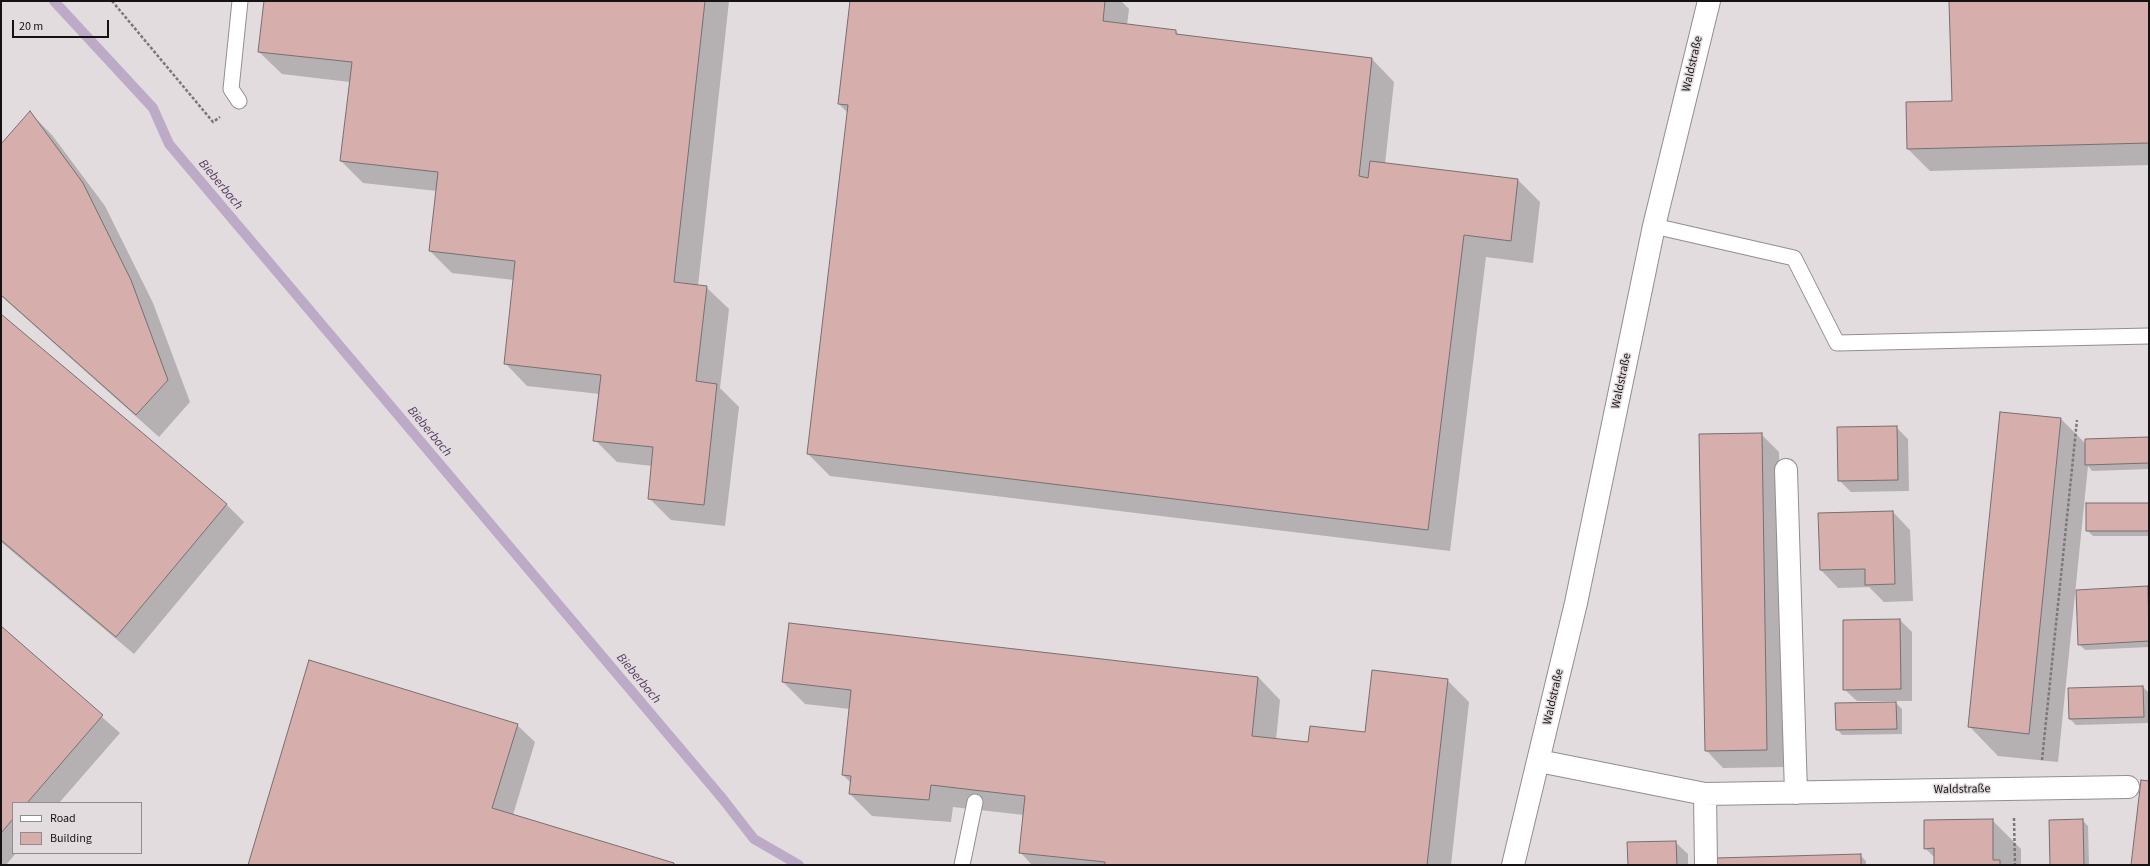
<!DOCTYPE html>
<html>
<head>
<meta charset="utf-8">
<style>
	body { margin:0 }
	#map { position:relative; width:2150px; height:866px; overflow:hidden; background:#e3dcde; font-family:"Source Sans 3",sans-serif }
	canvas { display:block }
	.frame { position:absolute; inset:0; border:2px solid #151213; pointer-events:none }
	.legend { position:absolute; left:12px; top:802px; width:130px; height:52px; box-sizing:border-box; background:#e3dcde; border:1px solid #918b8d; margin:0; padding:5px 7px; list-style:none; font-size:12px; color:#151213 }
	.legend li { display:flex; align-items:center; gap:8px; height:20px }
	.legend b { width:20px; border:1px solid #918b8d }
	.scale { position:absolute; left:12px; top:20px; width:97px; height:18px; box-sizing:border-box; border:2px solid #151213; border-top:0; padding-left:5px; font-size:12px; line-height:14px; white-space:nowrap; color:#151213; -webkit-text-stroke:3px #e3dcde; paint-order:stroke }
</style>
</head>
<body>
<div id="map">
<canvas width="2150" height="866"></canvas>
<div class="frame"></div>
<ul class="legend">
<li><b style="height:5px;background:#fff"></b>Road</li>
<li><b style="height:11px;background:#d6afad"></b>Building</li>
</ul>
<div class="scale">20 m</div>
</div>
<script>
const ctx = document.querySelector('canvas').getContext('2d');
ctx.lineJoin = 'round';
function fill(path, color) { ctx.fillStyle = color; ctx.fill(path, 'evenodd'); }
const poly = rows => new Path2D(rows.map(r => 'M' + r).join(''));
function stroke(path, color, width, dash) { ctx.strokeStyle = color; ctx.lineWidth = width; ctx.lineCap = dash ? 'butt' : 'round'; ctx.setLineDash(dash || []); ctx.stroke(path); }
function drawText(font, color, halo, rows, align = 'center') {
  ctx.font = font + ' "Source Sans 3",sans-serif'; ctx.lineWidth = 3; ctx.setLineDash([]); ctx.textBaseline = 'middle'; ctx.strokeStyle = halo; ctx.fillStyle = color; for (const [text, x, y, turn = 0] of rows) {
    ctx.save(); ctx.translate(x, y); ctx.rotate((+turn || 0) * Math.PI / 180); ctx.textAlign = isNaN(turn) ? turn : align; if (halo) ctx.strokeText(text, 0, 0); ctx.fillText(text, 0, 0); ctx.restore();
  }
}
const shadow = poly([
	[265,1,729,1,698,286,706,287,729,309,720,388,739,407,725,526,671,520,649,498,652,466,617,462,595,440,600,394,527,386,505,363,514,280,452,273,430,251,437,191,363,183,341,161,350,82,282,74,259,52],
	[851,1,1121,1,1129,9,1127,25,1175,31,1180,36,1372,59,1394,82,1385,164,1518,180,1540,202,1533,263,1486,257,1450,551,830,476,808,454,848,113,839,104],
	[1950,1,2149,1,2149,165,1930,171,1908,149,1953,102],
	[30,113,52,135,105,206,153,303,190,402,159,437,1,296,1,146],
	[1,315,227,505,244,522,134,654,1,542],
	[2061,419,2086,444,2149,438,2149,469,2092,471,2088,466,2058,762,1998,756,1970,727],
	[1896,427,1908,439,1909,491,1851,492,1839,480],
	[1761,434,1779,452,1784,767,1723,768,1706,750],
	[2149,504,2149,536,2093,536,2087,530],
	[1893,512,1910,530,1913,601,1884,602,1869,587,1838,588,1821,570,1819,514],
	[2148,587,2149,647,2085,650,2079,644,2077,591],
	[1900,620,1912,632,1912,701,1857,701,1844,689],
	[1,628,120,733,59,803,13,803,13,853,16,853,6,865,1,865],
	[1258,677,1280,700,1276,740,1309,744,1366,733,1447,680,1469,702,1451,865,1032,865,1020,852,1024,815,953,807,951,822,872,816,850,794,851,783,843,775,850,709,805,704,783,682],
	[2143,687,2149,693,2149,723,2076,725,2070,719],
	[1896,703,1902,709,1902,734,1842,735,1837,729],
	[517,725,535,742,513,815,675,865,249,865],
	[1992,820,2021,849,2021,865,1935,865,1935,858,1925,848],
	[2082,820,2088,826,2089,865,2051,865],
	[1675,842,1688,854,1688,865,1629,865],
	[1860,855,1866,861,1866,865,1717,865]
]);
const stream = poly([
	[54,1,153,108,169,144,722,798,754,839,799,865]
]);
const building = poly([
	[264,1,705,1,674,282,707,286,696,381,717,384,704,505,648,499,653,447,593,441,601,375,504,364,515,261,429,251,438,172,340,161,352,62,258,52,264,1],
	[850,1,1105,1,1103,21,1176,30,1176,34,1372,58,1359,176,1368,178,1370,161,1518,179,1511,241,1464,235,1428,530,807,454,848,105,838,104,850,1],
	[1949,1,2149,1,2149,143,1907,149,1906,102,1952,101,1949,1],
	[30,111,83,183,131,280,168,380,136,415,1,295,1,144,30,111],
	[1,314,227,504,116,637,1,540,1,314],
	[2000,412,2061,418,2029,734,1968,727,2000,412],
	[1897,426,1898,480,1838,481,1837,427,1897,426],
	[1762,433,1767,750,1705,751,1699,434,1762,433],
	[2149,437,2149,463,2085,465,2085,439,2149,437],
	[2086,503,2149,503,2149,531,2086,531,2086,503],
	[1893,511,1895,584,1865,585,1865,569,1820,570,1818,513,1893,511],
	[2148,586,2149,641,2078,645,2076,590,2148,586],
	[1900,619,1901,689,1843,690,1843,620,1900,619],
	[789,623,1258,677,1252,736,1308,742,1310,726,1365,732,1372,670,1448,679,1427,865,1105,865,1105,862,1019,853,1025,796,931,785,929,800,849,794,851,776,842,775,851,690,782,682,789,623],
	[1,626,103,715,27,803,13,803,13,819,1,833,1,626],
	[309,660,518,724,492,808,674,863,674,865,248,865,309,660],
	[2143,686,2144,717,2069,719,2068,688,2143,686],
	[1896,702,1897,729,1836,730,1835,703,1896,702],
	[2141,780,2149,781,2149,865,2131,865,2141,780],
	[1993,819,1993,860,2000,860,2000,865,1934,865,1934,848,1924,849,1924,820,1993,819],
	[2083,819,2084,865,2050,865,2049,820,2083,819],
	[1676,841,1677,865,1628,865,1627,842,1676,841],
	[1861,854,1861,865,1716,865,1716,858,1861,854]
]);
const path = poly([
	[112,1,213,122,220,117],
	[2042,760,2077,420],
	[2014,818,2015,865]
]);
const lane = poly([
	[239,101,231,89,240,1],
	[1654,226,1794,258,1837,343,2149,336],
	[962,865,975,802]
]);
const street = poly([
	[1786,470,1796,793],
	[1539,761,1705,794,2128,787],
	[1705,794,1706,865],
	[1513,865,1576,603,1654,226,1709,1]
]);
const streetNames = [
	["Waldstraße",1693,64,-77],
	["Waldstraße",1622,381,-78],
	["Waldstraße",1554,697,-77],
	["Waldstraße",1962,790,-1]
];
const waterNames = [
	["Bieberbach",220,185,50],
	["Bieberbach",429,432,50],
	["Bieberbach",638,679,50]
];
fill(shadow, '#0003');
stroke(stream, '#bcaac7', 10);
fill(building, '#d6afad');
stroke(building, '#766f6e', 1);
stroke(lane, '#948d8f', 17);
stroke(street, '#948d8f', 24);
stroke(path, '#7b7677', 2.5, [3, 2]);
stroke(lane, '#fff', 15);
stroke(street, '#fff', 22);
drawText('12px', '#151213', '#e3dcde', streetNames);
drawText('italic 13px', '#543963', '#e3dcde', waterNames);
</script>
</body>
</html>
